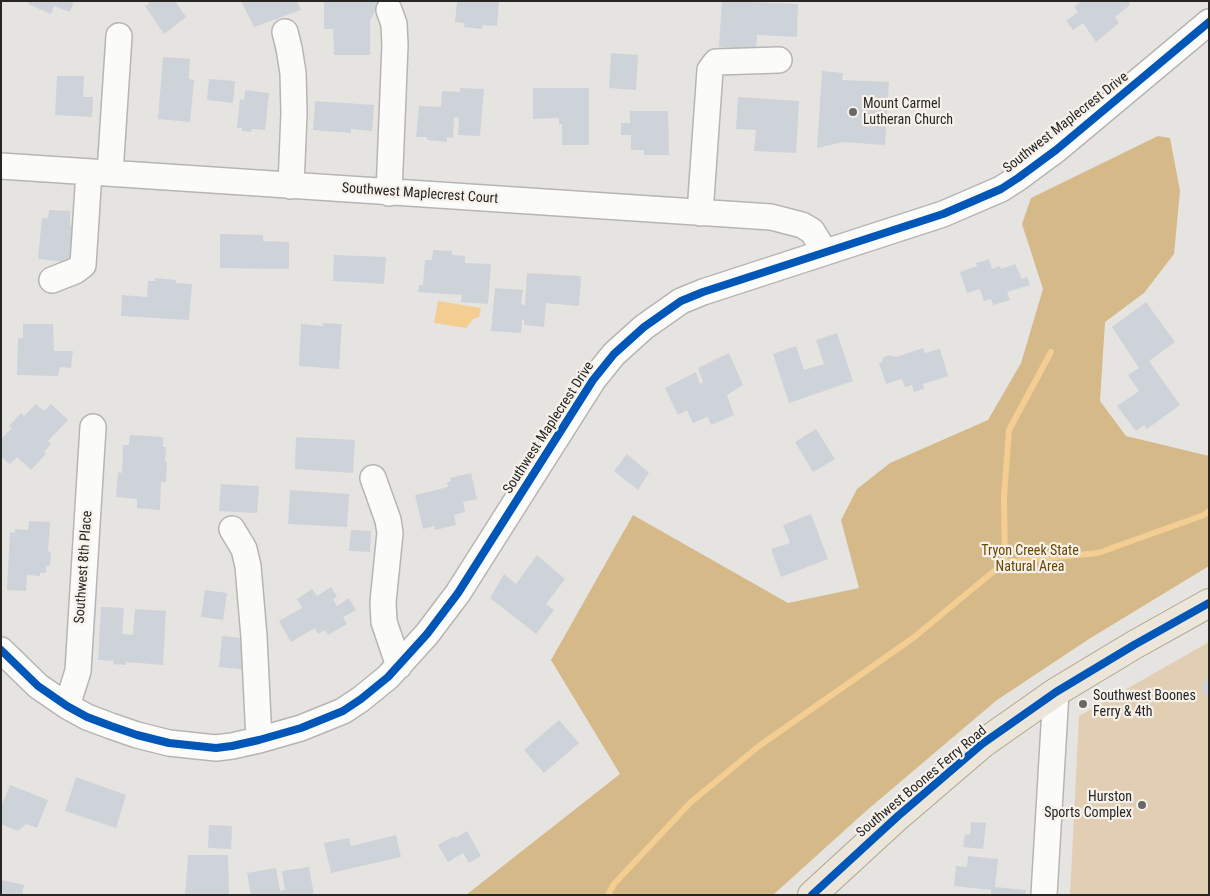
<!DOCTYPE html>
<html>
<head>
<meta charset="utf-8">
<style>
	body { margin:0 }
	#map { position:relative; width:1210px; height:896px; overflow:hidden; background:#e6e4e1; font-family:"Roboto Condensed",sans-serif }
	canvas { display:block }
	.frame { position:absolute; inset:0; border:2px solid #282624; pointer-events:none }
</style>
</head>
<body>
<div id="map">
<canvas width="1210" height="896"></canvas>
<div class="frame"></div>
</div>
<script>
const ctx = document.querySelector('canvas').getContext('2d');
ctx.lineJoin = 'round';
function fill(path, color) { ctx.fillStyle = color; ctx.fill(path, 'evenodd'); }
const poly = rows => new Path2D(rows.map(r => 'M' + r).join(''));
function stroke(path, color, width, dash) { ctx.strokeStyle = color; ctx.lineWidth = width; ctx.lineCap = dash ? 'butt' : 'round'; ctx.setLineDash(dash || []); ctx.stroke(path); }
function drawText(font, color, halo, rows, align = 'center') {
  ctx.font = font + ' "Roboto Condensed",sans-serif'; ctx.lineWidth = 4.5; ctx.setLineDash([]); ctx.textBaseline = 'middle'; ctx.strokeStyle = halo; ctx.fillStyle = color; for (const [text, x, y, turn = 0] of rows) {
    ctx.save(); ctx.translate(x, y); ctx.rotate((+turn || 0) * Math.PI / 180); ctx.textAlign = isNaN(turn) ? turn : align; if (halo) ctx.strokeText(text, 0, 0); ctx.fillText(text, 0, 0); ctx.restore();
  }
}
const green = poly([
	[1209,642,1209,895,1070,895,1079,716]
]);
const forest = poly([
	[1158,136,1170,138,1180,191,1174,254,1144,293,1105,322,1100,401,1126,436,1209,456,1209,566,1089,639,997,700,866,811,773,895,466,895,620,774,551,660,633,515,788,603,859,588,841,520,857,489,890,463,988,420,1021,363,1043,289,1022,224,1031,198]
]);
const water = poly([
	[438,301,481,308,479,317,473,319,466,328,434,323]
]);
const stream = poly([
	[1005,562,1004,497,1009,430,1051,352],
	[608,895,614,884,691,802,759,746,913,638,1005,562,1098,553,1204,515,1209,511]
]);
const building = poly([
	[29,1,74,1,70,12,54,6,51,14,28,4],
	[148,1,175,1,186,17,164,34,145,6,149,4],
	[241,1,297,1,301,10,254,27],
	[324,1,381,1,370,20,370,55,334,55,333,29,324,29],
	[457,1,499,1,497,26,483,25,482,29,464,27,465,23,455,22],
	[722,1,798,4,797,37,757,35,756,49,719,47],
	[1081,1,1128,1,1130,5,1115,17,1119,23,1096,42,1083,23,1073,30,1066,21,1078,12,1074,7],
	[611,53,638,55,636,90,609,88],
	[163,57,190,59,189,79,194,80,190,122,158,119],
	[822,71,843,73,842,80,889,82,885,145,843,142,817,148],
	[57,76,84,76,83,97,93,97,92,117,55,115],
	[209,79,235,81,233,103,207,100],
	[460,88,484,89,480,136,458,135,459,118,454,117,453,138,447,137,447,142,427,140,427,137,416,137,419,106,441,107,442,91,460,92],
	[533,88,589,88,589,145,562,145,562,124,559,124,559,118,533,119],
	[245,90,269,93,265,130,252,129,251,132,242,131,242,128,237,128,240,99,244,100],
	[738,97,799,101,796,153,754,151,756,130,736,129],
	[315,101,374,105,372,131,351,129,351,133,313,130],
	[630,111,668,111,669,155,644,155,644,150,631,150,631,135,621,135,621,123,630,123],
	[49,210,70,211,70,225,79,226,78,263,38,259,42,218,48,218],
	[220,234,263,235,263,241,289,242,289,269,220,268],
	[433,250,452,251,452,255,465,256,465,263,491,264,488,304,461,302,462,295,418,292,419,285,423,285,425,260,432,260],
	[334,255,386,257,384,284,333,281],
	[989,259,992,269,1000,266,1001,269,1015,264,1022,279,1027,277,1030,285,1007,292,1010,300,993,305,991,299,984,301,980,289,967,293,960,272,977,266,976,263],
	[527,273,581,276,579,306,546,303,544,327,524,325,524,320,522,320,521,333,491,331,495,288,523,290,521,304,525,305],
	[155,278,176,280,176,283,192,284,189,320,121,316,122,295,147,297,148,281,155,281],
	[1146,302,1175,342,1149,361,1180,405,1147,429,1144,425,1136,431,1117,406,1139,391,1128,375,1139,368,1112,327],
	[323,323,342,324,339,369,299,366,301,324,323,326],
	[23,324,53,324,54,351,73,351,71,368,60,367,58,376,17,375,18,338,23,338],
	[837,333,853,381,789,403,773,354,796,346,804,370,824,364,816,340],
	[923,348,925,353,940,349,948,376,923,384,924,389,914,392,912,385,905,387,902,379,886,384,879,363,882,362,884,357,890,355,896,357],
	[729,353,743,385,727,395,734,415,711,425,708,417,693,423,687,410,678,415,665,388,696,372,700,384,703,382,698,368],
	[36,404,44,411,51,404,68,420,48,441,51,444,44,452,46,454,31,470,17,457,10,464,1,457,1,439,12,428,9,426,21,413,24,416],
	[816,429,835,459,813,472,795,442],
	[130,435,163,437,163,447,166,447,165,462,167,462,166,482,161,482,160,510,137,508,137,499,116,497,118,472,122,473,123,445,129,445],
	[296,437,355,440,353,473,295,469],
	[627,454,649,473,638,490,614,471],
	[471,473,477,499,463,502,465,512,454,515,456,525,435,530,435,526,423,529,415,495,448,487,447,483,451,481,450,478],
	[221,484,259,486,257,513,219,511],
	[290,490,349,494,347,527,288,524],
	[811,514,828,559,781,577,771,549,790,543,783,525],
	[29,521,50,522,48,551,51,552,50,566,46,566,46,573,40,573,40,576,27,575,26,591,7,590,10,532,15,533,15,529,28,530],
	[351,530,371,531,370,552,349,551],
	[537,555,565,579,546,604,554,610,536,634,490,598,504,574,516,584],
	[331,587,337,597,333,599,337,606,349,598,356,610,343,617,347,624,328,635,325,630,318,634,315,628,291,642,279,621,302,608,297,599,312,589,317,596],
	[205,590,227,593,223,620,201,617],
	[101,607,124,608,122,634,133,635,135,609,166,611,163,665,126,662,126,665,113,664,114,661,98,660],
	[222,636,251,639,251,670,219,667],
	[1202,681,1209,681,1209,694,1203,695],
	[559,720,579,743,544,773,524,750],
	[76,777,126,795,116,828,65,811],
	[10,785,48,800,37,828,26,824,18,831,1,824,1,807],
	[971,822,986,823,983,849,963,847,965,834,970,835],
	[209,825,232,826,231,849,208,848],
	[467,831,481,856,469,863,463,853,448,862,438,845,454,836,456,838],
	[396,835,401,857,331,873,324,843,349,838,351,846],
	[188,855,228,855,229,895,185,895],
	[968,856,998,859,995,887,1026,890,1025,895,991,895,991,890,954,886,956,866,967,867],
	[309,867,314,895,251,895,247,873,276,868,280,891,285,890,282,871],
	[1,880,24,885,22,895,1,895]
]);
const minor = poly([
	[389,10,394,24,395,45,389,193],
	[285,32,289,48,293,73,294,113,291,186],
	[1,166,771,217,802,225,812,231,825,252],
	[110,173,119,36],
	[700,213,710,70,716,62,779,60],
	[52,280,75,271,83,265,89,172],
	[373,478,388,520,390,533,383,602,384,622,399,666],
	[232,529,244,549,248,566,254,637,259,740],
	[1,650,38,686,67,706,87,717,111,726,137,735,169,743,216,748,232,746,259,740,301,728,343,711,361,699,388,677,427,634,458,593,593,380,614,354,644,327,681,301,703,292,943,214,1001,189,1018,178,1056,150,1209,22],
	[67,706,78,671,93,427],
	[1044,895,1056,692]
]);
const major = poly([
	[812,895,898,816,982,744,1056,692,1134,645,1209,603]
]);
const cycleway = poly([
	[1,650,38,686,67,706,87,717,111,726,137,735,169,743,216,748,232,746,259,740,301,728,343,711,361,699,388,677,427,634,458,593,593,380,614,354,644,327,681,301,703,292,943,214,1001,189,1018,178,1056,150,1209,22],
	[812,895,898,816,982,744,1056,692,1134,645,1209,603]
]);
const markers = [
	[853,112,5,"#6a6866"],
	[1083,704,5,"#6a6866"],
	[1142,805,5,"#6a6866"]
];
const poiNames = [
	["Mount Carmel",863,104],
	["Lutheran Church",863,120],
	["Southwest Boones",1093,696],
	["Ferry & 4th",1093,712],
	["Hurston",1132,797,"right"],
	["Sports Complex",1132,813,"right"]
];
const streetNames = [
	["Southwest Maplecrest Drive",1066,123,-38],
	["Southwest Maplecrest Court",420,194,4],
	["Southwest Maplecrest Drive",549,428,-57],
	["Southwest 8th Place",84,567,-86],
	["Southwest Boones Ferry Road",922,782,-40]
];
const parkNames = [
	["Tryon Creek State",1030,551],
	["Natural Area",1030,567]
];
fill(green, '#e2cfb3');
fill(forest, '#d6b989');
fill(water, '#f3cd92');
stroke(stream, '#f3cd92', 6);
fill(building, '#ced2d9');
stroke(minor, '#b7b5b2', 28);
stroke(major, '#afa490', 30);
stroke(minor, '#fbfbfa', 25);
stroke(major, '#ece6da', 28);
stroke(cycleway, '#0057b8', 8);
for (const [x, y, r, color] of markers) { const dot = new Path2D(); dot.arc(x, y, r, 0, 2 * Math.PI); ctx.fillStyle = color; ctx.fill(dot); stroke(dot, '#f6f2eb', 2); }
drawText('14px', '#282624', '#f6f2eb', poiNames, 'left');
drawText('14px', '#282624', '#f6f2eb', streetNames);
drawText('14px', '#6a4701', '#f6f2eb', parkNames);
</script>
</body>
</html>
